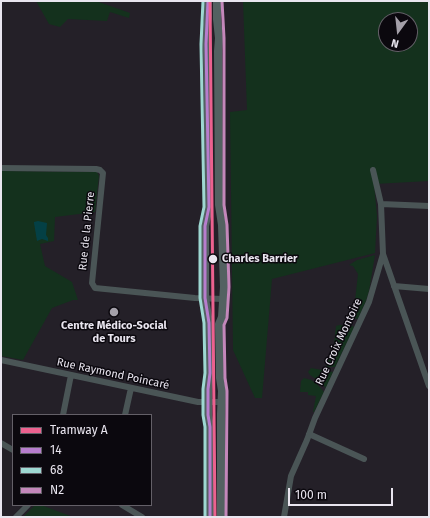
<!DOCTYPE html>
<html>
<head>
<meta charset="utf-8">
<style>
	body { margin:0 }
	#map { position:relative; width:430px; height:518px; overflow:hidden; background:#242028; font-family:"Fira Sans",sans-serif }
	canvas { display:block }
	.frame { position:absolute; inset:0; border:2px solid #e9e5ef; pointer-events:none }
	.legend { position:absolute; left:12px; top:414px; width:140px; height:92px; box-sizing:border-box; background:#0b080e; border:1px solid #646068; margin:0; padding:5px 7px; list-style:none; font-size:12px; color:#e9e5ef }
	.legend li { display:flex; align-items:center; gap:8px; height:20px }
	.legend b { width:20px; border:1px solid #646068 }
	.north { position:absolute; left:378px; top:12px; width:40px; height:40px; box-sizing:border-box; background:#0b080e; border:1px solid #646068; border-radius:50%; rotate:195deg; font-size:11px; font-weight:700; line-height:16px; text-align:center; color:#e9e5ef }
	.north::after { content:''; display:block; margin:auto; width:14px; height:18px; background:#a4a0a9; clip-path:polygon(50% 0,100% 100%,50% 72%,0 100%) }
	.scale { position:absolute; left:288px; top:488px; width:105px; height:18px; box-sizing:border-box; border:2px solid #e9e5ef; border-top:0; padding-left:5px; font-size:12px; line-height:14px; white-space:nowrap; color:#e9e5ef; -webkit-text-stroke:3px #0b080e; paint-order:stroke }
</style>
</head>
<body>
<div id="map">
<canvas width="430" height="518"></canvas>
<div class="frame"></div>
<ul class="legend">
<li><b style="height:5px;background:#ec618f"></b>Tramway A</li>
<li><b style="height:5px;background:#b77dcd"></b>14</li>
<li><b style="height:5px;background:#9ed8d2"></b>68</li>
<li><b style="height:5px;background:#c387ba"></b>N2</li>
</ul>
<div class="north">N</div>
<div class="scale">100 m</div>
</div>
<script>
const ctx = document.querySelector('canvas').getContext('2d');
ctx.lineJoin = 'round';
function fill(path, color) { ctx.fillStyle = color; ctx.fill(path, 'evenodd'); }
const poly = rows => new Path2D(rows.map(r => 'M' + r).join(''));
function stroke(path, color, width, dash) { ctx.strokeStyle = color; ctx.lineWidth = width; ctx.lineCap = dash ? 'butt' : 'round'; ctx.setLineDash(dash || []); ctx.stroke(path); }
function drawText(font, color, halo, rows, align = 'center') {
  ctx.font = font + ' "Fira Sans",sans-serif'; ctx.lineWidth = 3; ctx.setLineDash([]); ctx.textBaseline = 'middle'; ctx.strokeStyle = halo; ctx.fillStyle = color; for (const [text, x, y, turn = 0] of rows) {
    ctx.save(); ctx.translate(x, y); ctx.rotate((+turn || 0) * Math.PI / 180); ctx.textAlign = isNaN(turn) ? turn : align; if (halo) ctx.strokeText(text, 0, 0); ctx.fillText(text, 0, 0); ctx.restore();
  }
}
const green = poly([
	[36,1,96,1,130,13,129,18,110,12,107,21,68,19,60,27,49,24],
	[243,1,429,1,429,181,374,184,377,216,375,253,272,279,262,398,255,398,233,350,230,112,247,110],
	[386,20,410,20,410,44,386,44],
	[1,171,97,172,99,176,95,212,55,217,54,241,40,244,45,266,72,282,78,300,73,300,52,308,23,360,1,356],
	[375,255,369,291,366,301,358,319,353,318,358,274,353,266,349,265,357,260],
	[339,325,353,326,354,328,335,367,328,367,326,365,326,361,333,353,336,326],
	[311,368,333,372,326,388,316,379,310,375,308,372],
	[304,378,311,380,317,384,324,392,314,412,313,412,316,396,308,395,308,392,300,392,301,381],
	[35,505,41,505,73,517,23,517]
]);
const water = poly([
	[38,221,47,223,46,235,48,238,48,241,42,239,37,241,34,223,34,222]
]);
const street = poly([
	[1,168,96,169,100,170,103,173,92,283,95,288,195,298,223,299],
	[381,204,429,206],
	[383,254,429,386],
	[394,286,429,289],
	[1,360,198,402,221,402],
	[63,415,71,375],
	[125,415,131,388],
	[309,434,364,459],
	[1,443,13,450],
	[122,505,142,517],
	[16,517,28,505],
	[284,517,291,476,307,440,315,418,369,302,383,254,381,204,373,170]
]);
const secondary = poly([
	[208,1,208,17,206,32,206,44,207,51,209,207,205,226,205,298,209,323,210,373,208,389,208,415,210,427,210,517],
	[217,1,217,19,219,38,218,51,219,205,222,225,224,287,222,317,219,324,220,378,222,391,221,414,221,517]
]);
const bus1 = poly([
	[208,1,206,44,209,207,205,226,205,298,209,323,210,373,208,389,208,415,210,427,210,517]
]);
const bus2 = poly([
	[203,1,201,44,204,207,200,226,200,298,204,323,205,373,203,389,203,415,205,427,205,517]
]);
const bus3 = poly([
	[222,1,224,38,224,205,227,225,229,287,227,318,224,325,225,378,227,391,226,517]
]);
const tram1 = poly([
	[210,1,215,517]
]);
const markers = [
	[213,259,5,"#e9e5ef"],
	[114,312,5,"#a4a0a9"]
];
const streetNames = [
	["Rue de la Pierre",87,231,-84],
	["Rue Croix Montoire",339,342,-65],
	["Rue Raymond Poincaré",113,374,12]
];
const stopNames = [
	["Charles Barrier",222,259]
];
const poiNames = [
	["Centre Médico-Social",114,326],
	["de Tours",114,339]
];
fill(green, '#14311d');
fill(water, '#044045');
stroke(street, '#4a5556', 6);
stroke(secondary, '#536161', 8);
stroke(bus1, '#b77dcd', 3);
stroke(bus2, '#9ed8d2', 3);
stroke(bus3, '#c387ba', 3);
stroke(tram1, '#ec618f', 3);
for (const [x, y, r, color] of markers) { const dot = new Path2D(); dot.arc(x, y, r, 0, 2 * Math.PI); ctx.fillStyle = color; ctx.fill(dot); stroke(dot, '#0b080e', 1.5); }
drawText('11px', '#e9e5ef', '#0b080e', streetNames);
drawText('bold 11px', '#e9e5ef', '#0b080e', stopNames, 'left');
drawText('bold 11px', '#e9e5ef', '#0b080e', poiNames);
</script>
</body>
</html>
